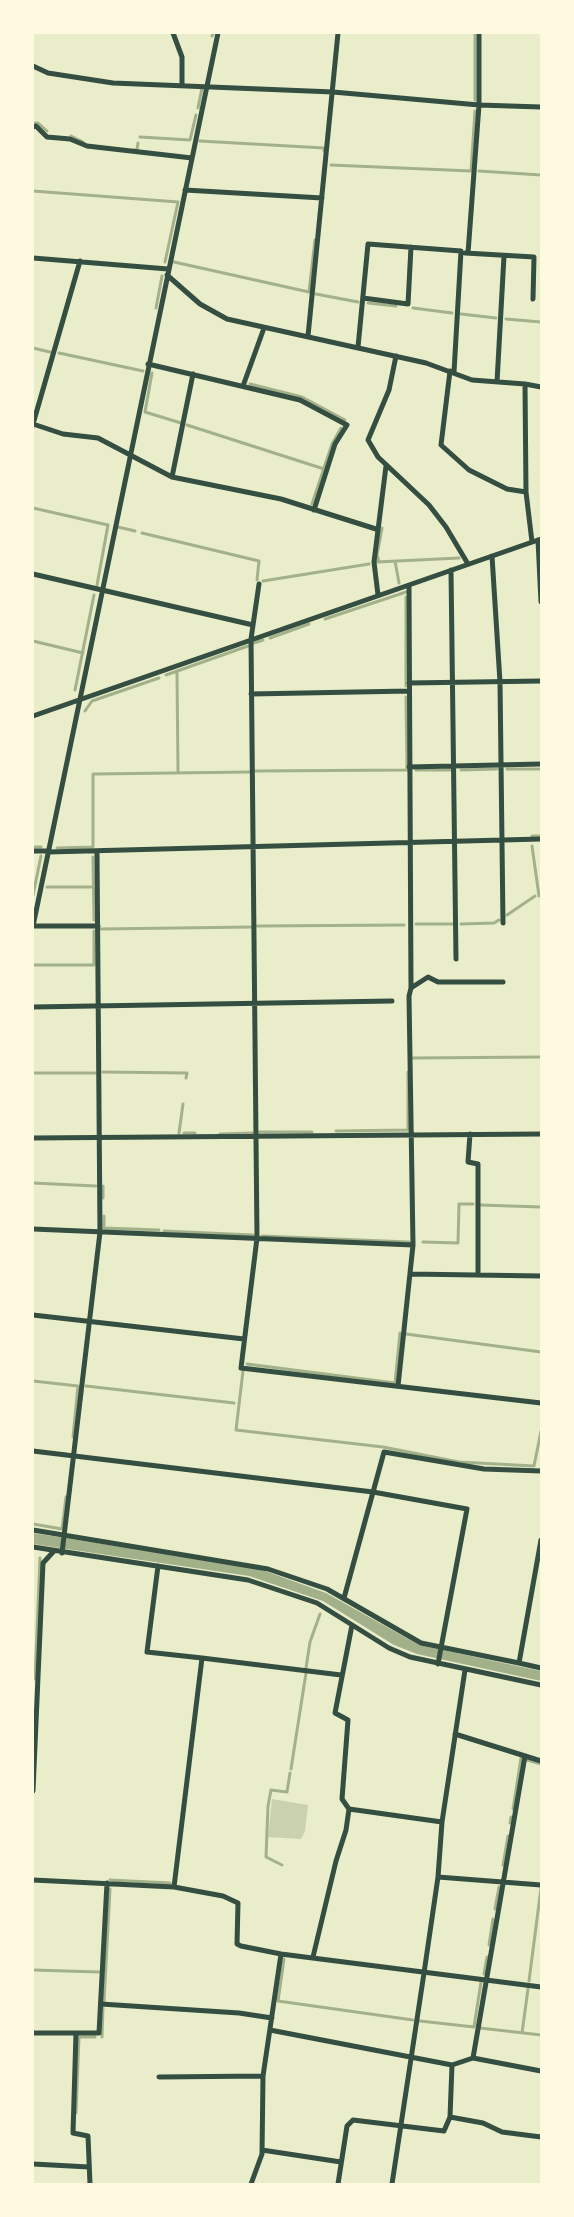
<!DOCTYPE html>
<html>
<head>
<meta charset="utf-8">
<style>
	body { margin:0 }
	#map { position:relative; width:574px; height:2217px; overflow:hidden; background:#e9edc9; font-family:"Nunito Sans",sans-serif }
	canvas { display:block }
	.frame { position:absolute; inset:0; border:34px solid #fefae0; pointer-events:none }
</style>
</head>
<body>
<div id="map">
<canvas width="574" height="2217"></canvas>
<div class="frame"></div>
</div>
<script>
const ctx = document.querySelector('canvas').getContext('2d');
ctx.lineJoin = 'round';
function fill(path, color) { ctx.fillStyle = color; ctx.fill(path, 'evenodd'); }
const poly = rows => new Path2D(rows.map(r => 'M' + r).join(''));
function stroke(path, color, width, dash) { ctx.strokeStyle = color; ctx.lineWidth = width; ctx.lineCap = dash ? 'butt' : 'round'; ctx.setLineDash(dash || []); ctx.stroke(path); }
const green = poly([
	[272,1799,308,1805,305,1831,301,1839,268,1837]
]);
const water = poly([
	[33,1533,249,1567,268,1572,326,1593,419,1645,541,1671,541,1681,417,1654,394,1645,323,1601,249,1576,33,1544]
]);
const stream = poly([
	[475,33,475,100],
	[212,36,213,33],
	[198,108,202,88],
	[33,123,38,123,47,131],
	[71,136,83,142],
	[140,137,190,140,196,115],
	[200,141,324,148,324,151],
	[134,150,137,150,138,143],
	[331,165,471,171,475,111],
	[479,171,541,175],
	[33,191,178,202,165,262],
	[174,262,309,292,315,240],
	[316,294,358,302],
	[368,303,396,306],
	[156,308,162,276],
	[413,308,452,313],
	[461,314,496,318],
	[506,319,541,322],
	[33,348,50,352],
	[59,353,143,371],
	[152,373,145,412,181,423],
	[250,384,302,397,345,420],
	[187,425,324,469],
	[312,504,332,444,341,428],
	[33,508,108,525,97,585],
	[118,527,135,531],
	[142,533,259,561,257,580],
	[395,561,399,583],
	[377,562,459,558],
	[379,562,377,555,382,528],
	[263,581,369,564],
	[325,619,406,592],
	[270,638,309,624],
	[33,641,83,653],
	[254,643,263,640],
	[177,671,178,773],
	[166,675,248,646],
	[406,686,406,597],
	[75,690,94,595],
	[85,711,92,701,159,678],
	[507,769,541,769],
	[416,770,451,770],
	[461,770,497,769],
	[255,771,407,770,406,697],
	[532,836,541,836],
	[532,846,539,896],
	[33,847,41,847],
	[57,848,93,847,93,774,250,772],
	[93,857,94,920],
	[47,887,93,887],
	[33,895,41,856],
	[507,915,535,896],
	[416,924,453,924],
	[461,924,494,923,499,920],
	[257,926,404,925],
	[101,929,251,927],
	[33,965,94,965,94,931],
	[413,1058,541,1057],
	[103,1072,187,1073,186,1078],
	[33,1073,95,1073],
	[336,1131,408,1130,408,1072],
	[259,1132,312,1132],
	[179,1133,183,1104],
	[184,1133,195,1133],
	[220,1134,253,1133],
	[33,1183,96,1186],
	[103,1186,103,1198],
	[480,1205,541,1207],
	[104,1216,104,1228,159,1230],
	[164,1231,253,1235],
	[262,1236,409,1242],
	[423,1242,458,1243,459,1204,473,1204],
	[406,1334,541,1352],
	[247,1364,395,1383,400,1333],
	[243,1371,236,1430,383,1447,459,1462,534,1466,541,1431],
	[33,1381,78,1386,73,1437],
	[86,1386,234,1403],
	[33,1524,62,1529,66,1497],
	[306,1668,310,1642,320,1614],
	[35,1679,40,1558],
	[527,1760,541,1764],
	[291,1769,306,1673],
	[513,1809,521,1758],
	[510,1823,511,1817],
	[282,1865,266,1857,268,1806,271,1790,287,1792,290,1773],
	[503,1865,508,1836],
	[110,1880,170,1883],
	[495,1909,499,1887],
	[489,1945,493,1919],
	[284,1959,278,2001,413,2020],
	[33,1970,99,1972],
	[484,1974,487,1957],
	[529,1981,541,1888],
	[104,2001,110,1889],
	[420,2021,474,2027,481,1982],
	[480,2028,541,2035],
	[522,2033,528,1989],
	[102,2037,103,2008],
	[76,2113,79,2037,95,2037]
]);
const minor = poly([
	[173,33,182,57,182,85],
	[33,66,48,73,113,83,333,92,479,105,541,107],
	[33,127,36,126,47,137,70,139,87,146,192,158],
	[185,190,322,198],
	[465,253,534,257,533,299],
	[468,253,479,105,479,33],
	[33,258,168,269],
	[167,275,200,304,227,319,426,363,472,380,525,384,526,492,532,542],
	[363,298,408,304,411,247],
	[308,336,338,33],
	[358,347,368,244,461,251,454,372],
	[396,356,389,390,368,440,378,457,429,505,446,527,468,564],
	[148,364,300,400,347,425,335,444,314,510],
	[450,371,441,445,469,470,507,489,526,492],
	[497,382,504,256],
	[525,384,541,387],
	[243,386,264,328],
	[33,424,63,434,98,438,172,477,281,499,376,529],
	[33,424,80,261],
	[172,477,193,374],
	[538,540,541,602],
	[492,556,500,682,503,923],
	[451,570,456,959],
	[33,574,253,625],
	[259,584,251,639,257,1238,241,1368,541,1403],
	[378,595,374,562,386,466],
	[409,683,541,681],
	[251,694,409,691],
	[33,716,541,539],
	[409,767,541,764],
	[33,851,48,851],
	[48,852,541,839],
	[98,926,33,926,218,33],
	[411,988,428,977,438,982,503,982],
	[33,1007,392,1001],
	[470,1134,468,1162,478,1164,478,1275],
	[33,1138,541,1134],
	[33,1229,413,1245],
	[410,1274,541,1276],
	[33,1315,244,1339],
	[398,1386,413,1245,409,996,411,988,409,586],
	[33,1451,373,1492,467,1509,438,1664],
	[33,1530,268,1569,327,1589,421,1643,519,1663,541,1540],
	[33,1547,248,1580,317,1603,389,1648,410,1657,541,1685],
	[62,1553,100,1232,97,853],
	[158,1566,147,1652,202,1658,174,1887],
	[344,1598,384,1452,484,1469,541,1471],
	[352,1625,335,1713,348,1720,342,1799,349,1809,442,1822],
	[202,1658,341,1675],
	[519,1663,541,1668],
	[455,1734,541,1761],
	[33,1791,43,1563,54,1551],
	[438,1877,541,1885],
	[33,1880,174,1887,223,1896,238,1903,237,1944,241,1946,281,1954,541,1987],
	[313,1957,336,1861,346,1830,349,1809],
	[101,2004,239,2013,272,2018],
	[270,2030,452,2065,473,2058,541,2071],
	[33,2033,99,2033,107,1883],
	[76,2033,73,2133,88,2136,90,2184],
	[473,2058,525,1756],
	[159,2077,263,2076],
	[450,2117,483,2123,502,2132,541,2137],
	[262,2150,341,2162],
	[33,2164,89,2167],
	[251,2184,262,2154,263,2076,281,1954],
	[338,2184,347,2126,353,2120,444,2131,450,2117,452,2065],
	[392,2184,424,1973,438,1877,442,1822,465,1670]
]);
fill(green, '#cad2ad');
fill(water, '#a3b18a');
stroke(stream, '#a3b18a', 3);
stroke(minor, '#344e41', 5);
</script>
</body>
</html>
